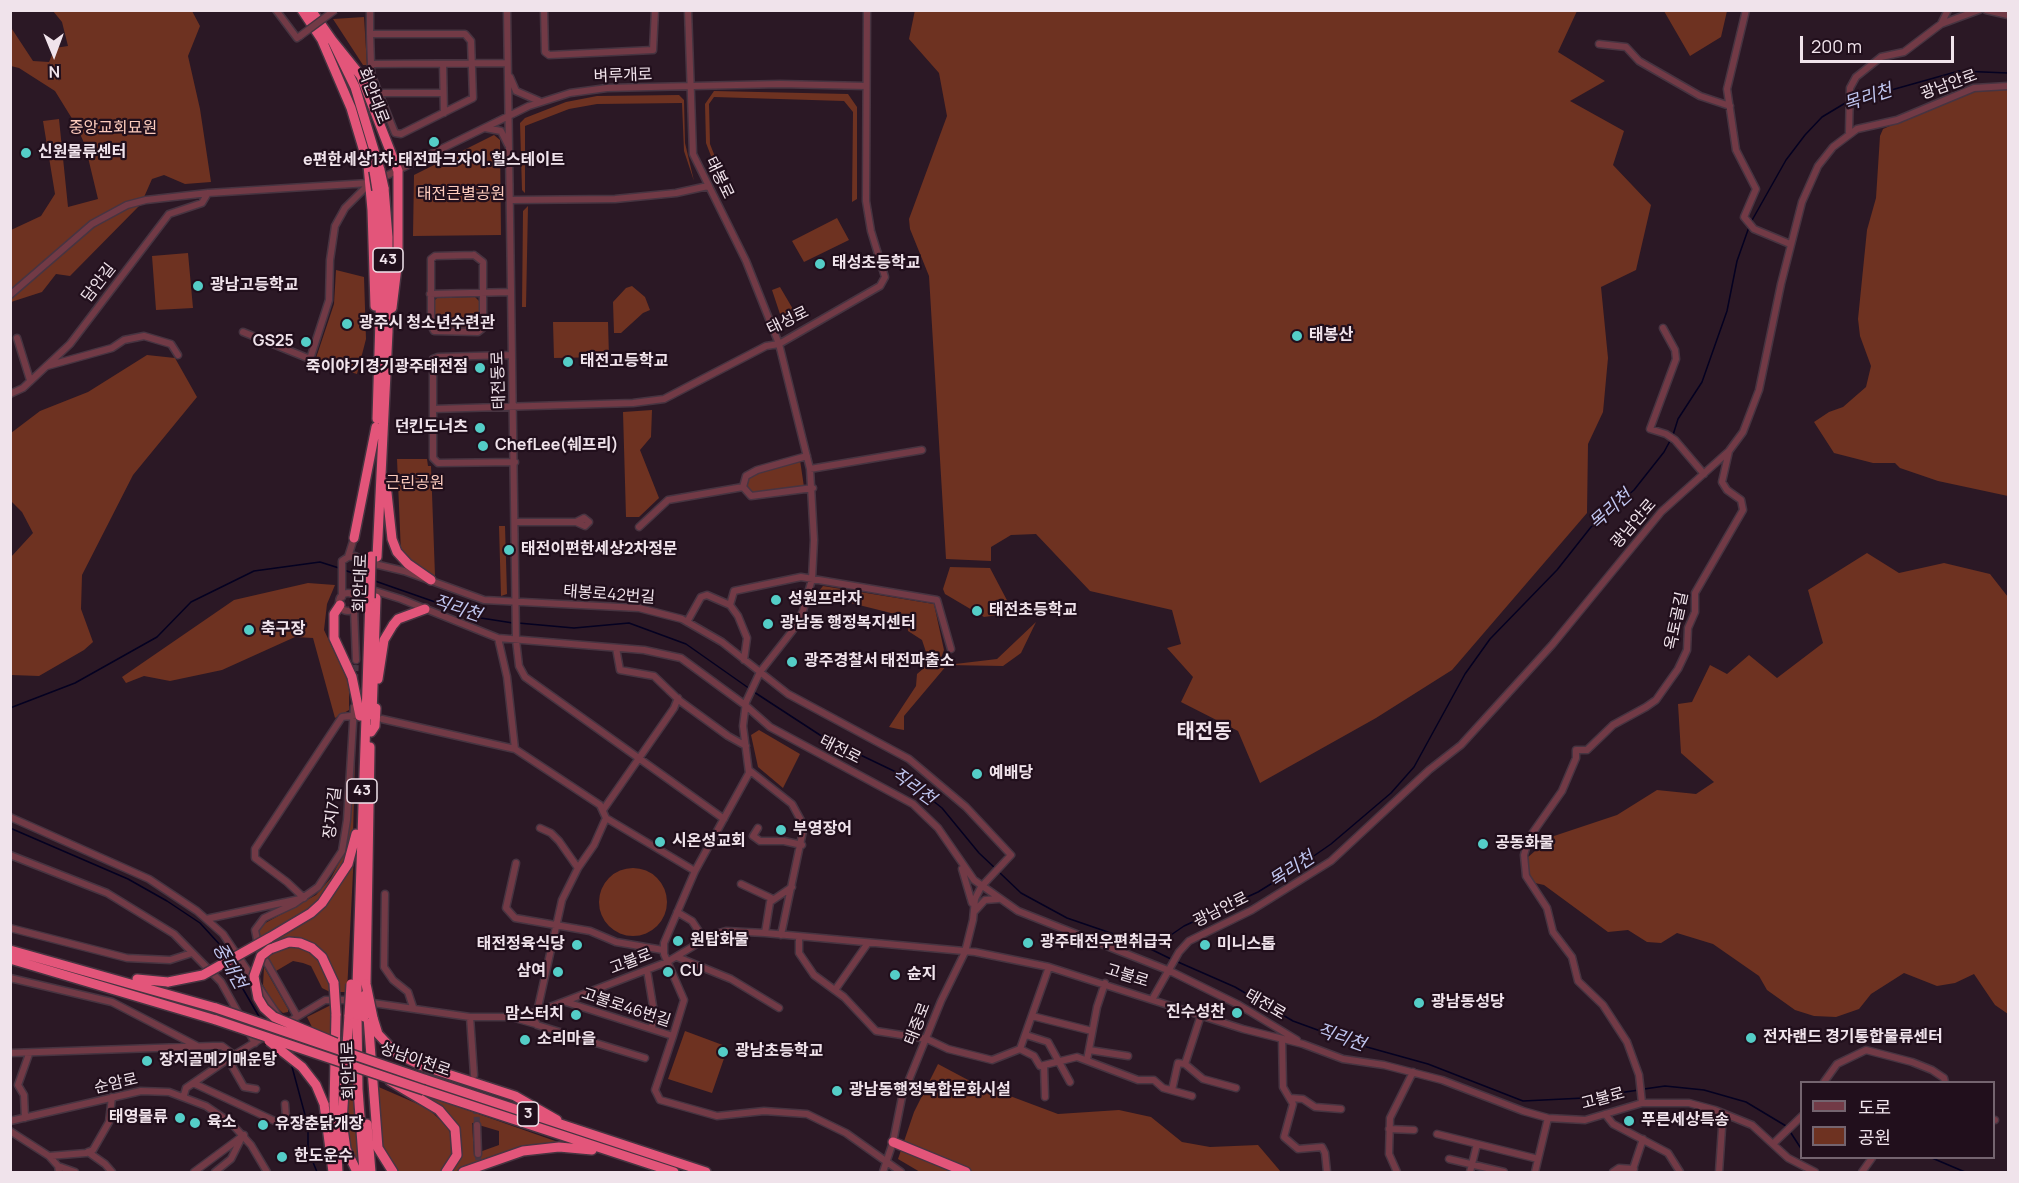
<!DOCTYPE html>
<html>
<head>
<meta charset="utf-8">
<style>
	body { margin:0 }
	#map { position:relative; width:2019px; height:1183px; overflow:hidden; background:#2b1825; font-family:Manrope,"Noto Sans KR",sans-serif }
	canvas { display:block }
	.frame { position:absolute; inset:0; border:12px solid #f0e3eb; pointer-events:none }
	.legend { position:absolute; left:1800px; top:1081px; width:195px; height:78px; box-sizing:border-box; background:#210f1c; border:2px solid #74646f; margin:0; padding:8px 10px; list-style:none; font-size:18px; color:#f0e3eb }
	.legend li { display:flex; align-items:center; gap:12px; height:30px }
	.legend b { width:30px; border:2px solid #74646f }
	.north { position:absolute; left:24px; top:24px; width:60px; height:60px; -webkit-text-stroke:4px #210f1c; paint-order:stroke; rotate:179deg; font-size:16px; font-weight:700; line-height:24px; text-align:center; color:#f0e3eb }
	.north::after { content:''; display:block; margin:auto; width:21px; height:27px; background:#f0e3eb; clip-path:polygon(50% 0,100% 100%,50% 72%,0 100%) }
	.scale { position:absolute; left:1800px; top:36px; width:154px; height:27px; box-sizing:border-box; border:3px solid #f0e3eb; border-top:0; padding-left:8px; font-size:18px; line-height:21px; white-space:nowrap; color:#f0e3eb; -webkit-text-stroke:4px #210f1c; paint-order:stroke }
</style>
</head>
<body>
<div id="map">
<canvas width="2019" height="1183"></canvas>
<div class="frame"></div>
<ul class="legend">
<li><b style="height:8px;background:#723a46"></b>도로</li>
<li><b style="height:16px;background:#6e3221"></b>공원</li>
</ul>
<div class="north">N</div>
<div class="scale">200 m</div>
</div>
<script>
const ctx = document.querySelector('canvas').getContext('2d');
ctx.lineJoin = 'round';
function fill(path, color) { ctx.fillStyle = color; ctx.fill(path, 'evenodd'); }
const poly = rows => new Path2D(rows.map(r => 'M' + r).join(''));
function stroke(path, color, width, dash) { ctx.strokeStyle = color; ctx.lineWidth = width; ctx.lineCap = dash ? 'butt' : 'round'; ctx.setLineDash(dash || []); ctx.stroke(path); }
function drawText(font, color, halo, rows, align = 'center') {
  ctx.font = font + ' Manrope,"Noto Sans KR",sans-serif'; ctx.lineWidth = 4.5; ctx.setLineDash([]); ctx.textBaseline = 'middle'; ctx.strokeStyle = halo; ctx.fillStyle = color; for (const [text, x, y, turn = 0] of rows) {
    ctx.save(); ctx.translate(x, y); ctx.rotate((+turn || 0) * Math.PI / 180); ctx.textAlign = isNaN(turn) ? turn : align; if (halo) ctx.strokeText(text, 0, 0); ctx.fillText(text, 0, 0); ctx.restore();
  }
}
const green = poly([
	[915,10,1577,11,1558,52,1605,81,1570,101,1624,131,1613,165,1651,205,1636,270,1601,287,1608,358,1603,412,1588,444,1587,513,1452,670,1376,718,1260,783,1238,731,1181,702,1193,677,1167,648,1181,644,1172,610,1090,591,1036,534,1011,535,991,547,991,561,946,559,929,276,910,229,909,219,947,116,939,73,909,39],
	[53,11,192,11,200,26,188,56,200,109,211,182,185,184,164,175,152,179,141,204,70,276,56,274,42,292,11,302,11,230,41,216,55,194,43,121,59,119,68,207,98,199,85,145,76,125,55,91,19,68,11,66,10,26,33,61,49,62,55,48,68,46,62,22],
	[1664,11,1727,11,1721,37,1690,56],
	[364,17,367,65,363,65,333,19],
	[1987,88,2008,89,2008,496,1938,481,1900,468,1895,463,1873,463,1834,453,1814,422,1829,412,1843,407,1866,387,1871,366,1860,336,1858,319,1867,230,1876,198,1880,136,1883,129,1966,93],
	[714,91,848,94,857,107,857,199,852,202,853,112,844,101,714,97,709,104,710,144,719,167,716,169,706,143,705,104],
	[679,95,684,100,685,143,694,181,684,151,682,103,597,104,569,109,525,126,525,193,522,190,520,123,525,118,566,102,597,96],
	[494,135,500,140,501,235,413,236,414,175],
	[528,206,526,307,522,307,523,211],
	[837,218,849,240,804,262,792,241],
	[188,253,193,308,156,310,152,256],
	[336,270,364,277,366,339,357,374,315,361,334,304],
	[632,286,645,297,650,310,643,313,621,333,614,333,613,302,626,288],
	[780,287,797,316,789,322,782,320,772,290],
	[475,297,479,301,480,324,476,328,438,329,435,326,434,301,437,298],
	[553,322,608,322,609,357,554,358],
	[147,355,175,358,197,397,133,475,82,575,81,609,93,642,84,650,39,676,11,675,11,557,33,533,22,512,11,501,11,433,40,411,88,392],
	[652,410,651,437,640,450,659,498,639,517,626,517,623,412],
	[397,459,427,459,428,466,431,466,435,576,406,559,401,553],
	[800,460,804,487,756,494,745,487,746,477],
	[499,526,505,526,507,594,501,596],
	[1867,553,1899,573,1944,563,1990,574,2008,597,2008,1014,1995,1005,1974,974,1955,983,1937,986,1904,973,1871,994,1859,1009,1836,1017,1814,1016,1795,1010,1767,990,1759,976,1713,944,1677,933,1661,943,1647,942,1628,930,1608,932,1544,885,1535,883,1528,874,1527,858,1551,837,1617,815,1657,790,1696,794,1714,782,1681,753,1678,704,1692,702,1710,665,1727,674,1749,655,1777,678,1823,643,1808,590],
	[950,567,990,568,1010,606,1006,614,984,617,945,594,943,589],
	[308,583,335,585,327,604,324,630,349,683,349,710,335,718,313,638,295,637,222,670,170,681,144,676,126,683,122,677,234,600],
	[823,586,934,604,944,650,940,661,955,664,997,659,1036,622,1021,653,1003,666,947,665,904,716,904,730,898,729,889,727,916,686,917,674,924,668,926,652,922,640,908,631,907,617,843,601,819,591],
	[356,721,353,835,338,878,313,908,257,940,260,926,316,895,331,878,342,857,349,823],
	[759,730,800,754,783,788,758,767,751,735],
	[354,852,347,992,340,992,331,965,322,953,304,942,261,950,260,947,313,913],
	'599 902a34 34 0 1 1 68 0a34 34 0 1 1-68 0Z',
	[291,945,306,948,324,962,332,993,322,988,311,966,303,963,293,961,276,971,266,956,274,950],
	[264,967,288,1009,288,1012,283,1013,273,1004,263,985],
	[333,1004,333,1039,314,1031,307,1017],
	[685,1031,728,1047,712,1093,668,1079],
	[938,1064,970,1081,1058,1114,1119,1110,1151,1117,1182,1142,1210,1147,1258,1145,1281,1172,920,1172,898,1159,914,1112],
	[347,1076,355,1078,359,1168,353,1159,345,1133],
	[374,1085,427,1108,447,1126,453,1140,453,1152,442,1172,397,1172,382,1150],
	[430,1097,558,1142,557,1144,486,1158,455,1172,448,1172,459,1140,427,1100],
	[472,1123,499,1131,499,1145,474,1154]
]);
const stream = poly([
	[1852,101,1959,71,2008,73],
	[1751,222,1786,160,1805,135,1822,117,1847,102],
	[1673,435,1678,419,1702,382,1727,311,1737,261,1749,227],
	[344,570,367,578],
	[375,581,481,618,513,623],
	[518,623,574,628,629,623,686,644,750,689],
	[754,692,823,737,898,773,942,808,979,853,996,869],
	[10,708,75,683,157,637,191,602,254,571,320,562,339,568],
	[10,828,128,879,167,901,200,923,222,947,226,957],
	[1000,873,1021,893,1067,918,1134,941,1173,960],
	[1152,948,1184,926,1258,892,1295,869,1331,844,1391,793,1414,767,1465,674,1490,639,1557,570,1591,527,1634,490,1664,452,1671,439],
	[1178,962,1235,987,1293,1021,1356,1044,1428,1064,1523,1101,1584,1098,1639,1090],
	[229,965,261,1020],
	[291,1063,308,1126,308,1150,317,1172],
	[1644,1089,1665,1086,1704,1090,1746,1102,1786,1126],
	[1789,1130,1802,1150],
	[1932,1158,1965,1172]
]);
const minorTunnel = poly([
	[355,680,356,660],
	[475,1081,477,1125],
	[478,1154,479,1172]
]);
const minor = poly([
	[276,10,297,38,300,36],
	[370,10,370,34,371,64,371,71,372,76,395,133,401,134,473,98,471,41,465,34,370,34],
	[507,10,516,640,519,666,525,677,724,819],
	[544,10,545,52,549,55,653,50,655,10],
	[1746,10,1727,89,1736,150,1756,189,1744,217,1754,229,1790,244],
	[1986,10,2008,15],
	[1941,24,1948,10],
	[1599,44,1626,47,1639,61,1700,96,1730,106],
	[371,64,507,63],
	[443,64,444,113],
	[510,77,516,91,539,101],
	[379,93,443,93],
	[485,128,501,131,508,145],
	[1849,132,1850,88,1856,77,1881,57,1904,52,1941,24,1979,10],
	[388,175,529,106,570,93,607,88,780,84,866,86],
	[511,200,615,199,676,193,708,186],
	[474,255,483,262,483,328,478,332,434,331,431,325,431,259,435,256,474,255],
	[430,294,511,292],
	[10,295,92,224,127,205,146,200,208,193,369,183],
	[1663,328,1675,350,1676,359,1650,429,1666,434,1675,440,1704,474],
	[243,332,310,359,329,300,330,260,335,226,345,208,370,183],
	[17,338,30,380],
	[511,355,438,357,433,359,433,458,438,463,515,462],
	[47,366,112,348,124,340,144,336,171,344,178,355],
	[10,394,23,388,70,344,169,214,202,203,208,193],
	[433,409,633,403,664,399,766,346,779,344,880,286,885,277,871,231,866,201,867,10],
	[810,469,922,450],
	[743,487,746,476,757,470,807,456],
	[743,487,751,496,813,488],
	[516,522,576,522,585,526,589,522,584,518,576,522],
	[639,527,668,500,743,487],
	[348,557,355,556,366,562,404,571,484,600,639,608,682,619,722,642,788,694,909,759,966,807,1011,855,981,887,975,899,973,920,965,952,941,1001,902,1097,893,1142,883,1172],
	'339 602a9 9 0 1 1 18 0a9 9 0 1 1-18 0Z',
	[342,597,342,561,348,557,354,538],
	[356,597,360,591,369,589,401,599,498,638,644,650,681,658,745,705,770,727,913,804,938,828,974,880,1018,911,1170,971,1239,1005,1297,1040],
	[730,605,734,591,801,577,937,600,951,649],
	[354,609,356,660],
	[687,622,701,597,707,595,730,605,738,616,747,638,744,660],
	[498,638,507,677,515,749],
	[616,648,620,670,654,676,680,701,728,736,746,746],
	[382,719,515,749,600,805,606,818,695,871],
	[749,770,792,804,804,826,781,935],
	[603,810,674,708,678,698],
	[10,817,149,879,197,911,223,934,281,1020],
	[540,828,551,833,559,841,578,868,594,845,606,818],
	[758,828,753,836,760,841,784,841,802,845],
	[10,855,107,893,174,934,221,982,255,1043],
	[516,863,506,908,515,918,590,931,616,942,663,950],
	[962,869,972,903],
	[741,884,773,899],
	[385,894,384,967,393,980,408,992,413,1007],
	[304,898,287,882,255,858,255,849,342,717,358,715],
	[677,912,692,921,704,939],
	[974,912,985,900,998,899],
	[206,919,300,899],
	[10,928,127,958,170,960,192,953],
	[765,933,770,902,792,887],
	[799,938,799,953,814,975,844,997,876,1031,927,1039,948,1049,992,1060,1020,1049,1034,1056,1040,1066,1077,1057,1138,1080,1154,1080,1163,1088,1192,1096],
	[677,957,731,979,779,1008],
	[647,970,654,1012,652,1028],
	[10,978,112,1002,197,1046],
	[835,990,868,943],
	[1153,998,1179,952,1189,941,1252,910,1331,861,1429,770,1461,745,1552,645,1661,512,1729,451,1743,432,1759,390,1781,284,1802,202,1818,166,1833,147,1857,129,1897,120,1974,88,2008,86],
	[366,1002,470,1017],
	[566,1002,673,1036,655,1090,660,1100,717,1116,764,1111,807,1114,846,1133,901,1172],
	[537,1012,562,900,578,868],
	[531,1014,537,1025,645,1058],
	[297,1016,259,949,255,930,264,918,294,904,318,887,342,851,347,820,354,707],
	[1032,1016,1092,1031],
	[515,1018,536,1024],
	[1026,1035,1048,1042,1070,1082],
	[673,1036,684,1000,664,954,664,943,695,871,749,773,743,726,746,702,760,672,793,630,803,611,812,579,814,540,810,469,779,344,746,261,693,154,688,10],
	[1282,1039,1283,1087,1293,1104,1284,1137,1298,1149,1322,1147,1325,1153,1327,1172],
	[1020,1049,1049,967],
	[1089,1050,1128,1056],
	[10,1053,213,1046,222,1046,234,1055],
	[228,1059,244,1087,256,1089],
	[1087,1060,1097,1007,1105,983],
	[1185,1064,1201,1015],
	[1044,1066,1045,1097],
	[474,1075,470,1017,511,1017,537,1012,667,962,712,935,726,931,765,933,975,952,1049,967,1243,1029,1303,1044,1343,1059,1384,1065,1442,1080,1523,1111,1548,1118,1585,1120,1642,1103,1689,1103,1715,1110,1752,1125,1788,1158,1815,1172],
	[1824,1082,1837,1064,1866,1050,1912,1062,1932,1070,1944,1078,1945,1082],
	[193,1083,279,1123,283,1122,286,1117,285,1104],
	[1172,1090,1178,1063,1185,1064,1203,1079,1236,1088],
	[184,1095,186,1088,234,1055,325,1000,353,1000],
	[1290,1098,1303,1099,1315,1107,1341,1109],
	[1642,1103,1639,1075,1627,1042,1603,1005,1578,981,1572,957,1553,932,1547,908,1526,876,1524,855,1529,838,1562,791,1576,758,1576,750,1587,750,1613,725,1646,707,1656,700,1678,669,1687,650,1688,628,1695,612,1695,593,1743,510,1741,500,1727,490,1722,482,1729,451],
	[1605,1114,1613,1124,1668,1153,1680,1172],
	[25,1118,24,1095,18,1085,29,1054],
	[1994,1120,1995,1120],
	[10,1121,141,1091,169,1092,206,1106,231,1123,251,1145,267,1172],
	[477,1125,478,1154],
	[1389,1129,1414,1130],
	[10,1131,49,1156,58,1166,59,1172],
	[1437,1134,1538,1159],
	[1774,1143,1802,1116],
	[88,1152,105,1164,112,1172],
	[49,1156,86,1153,93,1150,109,1122,112,1097],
	[1449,1159,1504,1172],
	[58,1166,75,1172],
	[194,1172,244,1135],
	[215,1172,231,1159,240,1141],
	[1397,1172,1389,1154,1390,1118,1413,1072],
	[1470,1172,1477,1144],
	[1535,1172,1548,1118],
	[1613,1172,1619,1168,1634,1169],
	[1632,1172,1643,1139],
	[1719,1172,1723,1113],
	[1862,1172,1872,1158]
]);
const highway = poly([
	[302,10,324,43],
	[311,10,332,40,355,87,380,170],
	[321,38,351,108,368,165,372,210,375,306],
	[332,40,361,76,398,171,398,259,392,308],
	[377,419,382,252,377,190],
	[382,481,387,493,392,539,397,552,408,564,431,580],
	[354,538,376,427],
	[377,557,388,332,388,237,384,188],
	[340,605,334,614,334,638,352,677,360,716],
	[378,679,384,640,393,625,398,619,425,609],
	[372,715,376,598],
	[371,732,375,726,376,708],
	[269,938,311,913,322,903,348,864,356,834],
	[270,949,289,942,300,943,312,948,322,957,334,983],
	[10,950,216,1008],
	[10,959,216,1020],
	[137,979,168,982],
	[366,984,370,747],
	[357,985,370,598],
	[336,1014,334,1105,338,1172],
	[349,1015,342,1122,346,1149,357,1172],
	[357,1015,358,1089,364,1172],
	[368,1017,378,1148,393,1172],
	[373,1018,378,1034,396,1053,420,1065,515,1096,557,1120],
	[424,1079,706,1172],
	[390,1081,439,1110,455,1129,457,1155,446,1172],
	[424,1090,674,1172],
	[324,1104,333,1172],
	[367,1124,371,1172],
	[893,1142,966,1172],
	[463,1172,523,1151,559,1147,592,1150]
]);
const minorBridge = poly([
	[300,36,335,10]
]);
const highwayBridge = poly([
	[380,170,384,188],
	[374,171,377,190],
	[370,598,371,556],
	[270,949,261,956,254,976,258,998,264,1008,274,1017,336,1043],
	[168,982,203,975,269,938],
	[334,983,336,1014],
	[366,984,373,1018],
	[216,1008,424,1079],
	[349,1015,351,984],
	[357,1015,357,985],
	[364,1017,365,995],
	[216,1020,424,1090],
	[269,1041,302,1067,316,1085,324,1104]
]);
const markers = [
	[434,142,6,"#54cdc7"],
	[26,153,6,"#54cdc7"],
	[820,264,6,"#54cdc7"],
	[198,286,6,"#54cdc7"],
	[347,324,6,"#54cdc7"],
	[1297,336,6,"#54cdc7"],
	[306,342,6,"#54cdc7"],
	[568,362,6,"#54cdc7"],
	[480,368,6,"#54cdc7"],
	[480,428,6,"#54cdc7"],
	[483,446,6,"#54cdc7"],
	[509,550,6,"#54cdc7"],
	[776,600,6,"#54cdc7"],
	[977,611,6,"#54cdc7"],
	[768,624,6,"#54cdc7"],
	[249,630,6,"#54cdc7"],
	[792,662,6,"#54cdc7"],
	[977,774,6,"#54cdc7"],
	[781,830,6,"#54cdc7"],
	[660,842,6,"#54cdc7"],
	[1483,844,6,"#54cdc7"],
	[678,941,6,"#54cdc7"],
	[1028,943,6,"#54cdc7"],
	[577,945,6,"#54cdc7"],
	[1205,945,6,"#54cdc7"],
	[558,972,6,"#54cdc7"],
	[668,972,6,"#54cdc7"],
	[895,975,6,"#54cdc7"],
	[1419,1003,6,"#54cdc7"],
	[1237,1013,6,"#54cdc7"],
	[576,1015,6,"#54cdc7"],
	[1751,1038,6,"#54cdc7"],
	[525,1040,6,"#54cdc7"],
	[723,1052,6,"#54cdc7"],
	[147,1061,6,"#54cdc7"],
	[837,1091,6,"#54cdc7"],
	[180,1118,6,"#54cdc7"],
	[1629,1121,6,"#54cdc7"],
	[195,1123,6,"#54cdc7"],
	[263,1125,6,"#54cdc7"],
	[282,1157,6,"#54cdc7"]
];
const shields = [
	[388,260,30],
	[362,791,30],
	[528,1114,21]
];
const shieldNames = [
	["43",388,260],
	["43",362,791],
	["3",528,1114]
];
const streetNames = [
	["벼루개로",623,76,-2],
	["광남안로",1949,85,-20],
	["회안대로",373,96,69],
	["태봉로",719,178,64],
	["담안길",99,283,-52],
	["태성로",788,321,-26],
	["태전동로",499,380,-92],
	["광남안로",1634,524,-49],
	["회안대로",361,583,-88],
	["태봉로42번길",609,595,4],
	["옥토골길",1677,621,-78],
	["태전로",840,750,27],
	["장지7길",333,813,-83],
	["광남안로",1221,910,-26],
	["고불로",631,962,-21],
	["고불로",1127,976,17],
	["태전로",1265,1005,30],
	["고불로46번길",626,1008,18],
	["태중로",918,1024,-69],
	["성남이천로",415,1060,19],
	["회안대로",349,1070,-92],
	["순암로",116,1084,-13],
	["고불로",1603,1099,-15]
];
const parkNames = [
	["중앙교회묘원",113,129],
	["태전큰별공원",461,195],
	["근린공원",415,484]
];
const poiNames = [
	["신원물류센터",38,153],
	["e편한세상1차.태전파크자이.힐스테이트",434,161,"center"],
	["태성초등학교",832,264],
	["광남고등학교",210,286],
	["광주시 청소년수련관",359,324],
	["태봉산",1309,336],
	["GS25",294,342,"right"],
	["태전고등학교",580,362],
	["죽이야기경기광주태전점",468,368,"right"],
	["던킨도너츠",468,428,"right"],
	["ChefLee(쉐프리)",495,446],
	["태전이편한세상2차정문",521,550],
	["성원프라자",788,600],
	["태전초등학교",989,611],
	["광남동 행정복지센터",780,624],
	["축구장",261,630],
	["광주경찰서 태전파출소",804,662],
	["예배당",989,774],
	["부영장어",793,830],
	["시온성교회",672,842],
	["공동화물",1495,844],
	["원탑화물",690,941],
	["광주태전우편취급국",1040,943],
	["태전정육식당",565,945,"right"],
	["미니스톱",1217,945],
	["삼여",546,972,"right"],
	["CU",680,972],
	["슌지",907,975],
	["광남동성당",1431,1003],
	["진수성찬",1225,1013,"right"],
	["맘스터치",564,1015,"right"],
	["전자랜드 경기통합물류센터",1763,1038],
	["소리마을",537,1040],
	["광남초등학교",735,1052],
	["장지골메기매운탕",159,1061],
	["광남동행정복합문화시설",849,1091],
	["태영물류",168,1118,"right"],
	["푸른세상특송",1641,1121],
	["육소",207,1123],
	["유장춘닭개장",275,1125],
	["한도운수",294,1157]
];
const waterNames = [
	["목리천",1868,98,-18],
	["목리천",1611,510,-42],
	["직리천",457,609,18],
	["직리천",913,787,36],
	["목리천",1292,870,-33],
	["중대천",229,966,61],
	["직리천",1341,1038,19]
];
const quarterNames = [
	["태전동",1204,732]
];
fill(green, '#6e3221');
stroke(stream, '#040121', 1.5);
stroke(minorTunnel, '#493643', 6, [6, 3]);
stroke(minor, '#473441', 9);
stroke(highway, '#473441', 12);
stroke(minor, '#723a46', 6);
stroke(highway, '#e3557a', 9);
stroke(minorBridge, '#473441', 9, []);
stroke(highwayBridge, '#473441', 12, []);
stroke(minorBridge, '#723a46', 6);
stroke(highwayBridge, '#e3557a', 9);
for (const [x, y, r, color] of markers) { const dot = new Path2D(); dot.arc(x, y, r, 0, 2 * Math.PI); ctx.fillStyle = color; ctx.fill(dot); stroke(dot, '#210f1c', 2); }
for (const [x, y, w] of shields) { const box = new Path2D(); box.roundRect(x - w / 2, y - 12, w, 24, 4.5); ctx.fillStyle = '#210f1c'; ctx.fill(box); stroke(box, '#f0e3eb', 1.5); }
drawText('bold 15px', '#f0e3eb', null, shieldNames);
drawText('16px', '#f0e3eb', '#210f1c', streetNames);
drawText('16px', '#fdccbd', '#210f1c', parkNames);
drawText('bold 16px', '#f0e3eb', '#210f1c', poiNames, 'left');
drawText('italic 18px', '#c0c6f0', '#210f1c', waterNames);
drawText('bold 20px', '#f0e3eb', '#210f1c', quarterNames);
</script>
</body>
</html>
